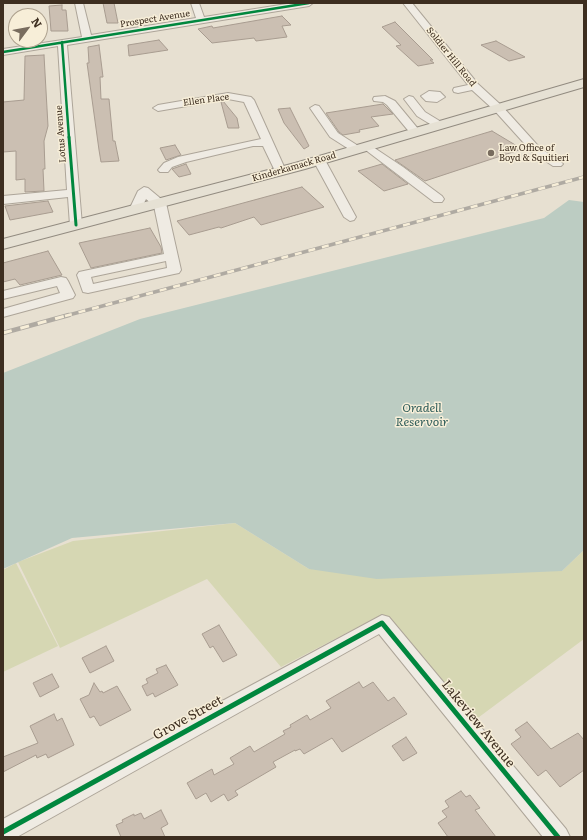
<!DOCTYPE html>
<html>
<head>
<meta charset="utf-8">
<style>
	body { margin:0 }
	#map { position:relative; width:587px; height:840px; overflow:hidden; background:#e7e0d1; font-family:Literata,serif }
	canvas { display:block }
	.frame { position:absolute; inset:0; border:4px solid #3d2e20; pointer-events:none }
	.north { position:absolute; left:8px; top:8px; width:40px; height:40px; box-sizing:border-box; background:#f7eed8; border:1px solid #ada18e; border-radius:50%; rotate:58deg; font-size:11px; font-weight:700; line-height:16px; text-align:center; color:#3d2e20 }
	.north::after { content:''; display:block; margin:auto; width:14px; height:18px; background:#786c5e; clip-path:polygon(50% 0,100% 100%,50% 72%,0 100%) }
</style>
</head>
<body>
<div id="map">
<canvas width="587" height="840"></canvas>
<div class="frame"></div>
<div class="north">N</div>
</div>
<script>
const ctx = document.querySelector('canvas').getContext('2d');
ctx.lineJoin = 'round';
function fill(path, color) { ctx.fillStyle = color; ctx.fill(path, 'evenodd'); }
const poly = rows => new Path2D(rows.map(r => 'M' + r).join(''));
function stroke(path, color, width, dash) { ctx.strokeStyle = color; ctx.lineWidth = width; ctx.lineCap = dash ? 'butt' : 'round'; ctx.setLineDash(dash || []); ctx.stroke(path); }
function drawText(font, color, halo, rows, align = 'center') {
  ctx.font = font + ' Literata,serif'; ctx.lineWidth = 3; ctx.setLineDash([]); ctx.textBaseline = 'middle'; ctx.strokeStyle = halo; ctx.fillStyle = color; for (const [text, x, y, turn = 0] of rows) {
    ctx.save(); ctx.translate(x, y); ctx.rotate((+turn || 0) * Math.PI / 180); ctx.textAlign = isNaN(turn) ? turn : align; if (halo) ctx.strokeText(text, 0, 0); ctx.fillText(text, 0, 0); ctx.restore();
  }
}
const green = poly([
	[235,523,309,569,562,571,584,550,584,639,467,726,382,623,381,615,281,667,207,579,60,648,18,562,73,541],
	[16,563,58,646,3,672,3,570]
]);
const water = poly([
	[569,200,584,202,584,550,562,571,377,579,309,569,235,523,72,538,3,569,3,373,140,319,544,218]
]);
const building = poly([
	[103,3,114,3,118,23,107,23,103,3],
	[62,5,62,10,66,10,68,31,51,31,49,6,62,5],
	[282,16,291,25,282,26,287,37,256,41,254,38,212,43,198,29,212,26,213,28,282,16],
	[395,22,433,60,430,60,434,63,418,66,396,46,401,45,382,27,395,22],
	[159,40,168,50,129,56,128,45,159,40],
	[496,41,525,57,509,61,481,45,496,41],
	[99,45,103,77,100,77,101,99,109,99,113,141,115,141,119,161,101,162,99,150,87,63,89,63,88,47,99,45],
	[44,55,48,126,44,141,45,169,43,169,44,191,25,192,25,179,16,180,16,151,3,152,3,102,24,100,25,56,44,55],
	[223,101,237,118,239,128,228,128,221,102,223,101],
	[383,104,393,114,371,117,379,126,359,130,360,132,343,135,339,132,326,113,383,104],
	[290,108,309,146,304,149,284,123,278,109,290,108],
	[492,131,522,149,425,181,395,160,492,131],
	[175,145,181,155,166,160,160,148,175,145],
	[186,164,191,174,179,177,172,169,186,164],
	[382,164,408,184,384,191,358,171,382,164],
	[302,187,324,207,261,225,254,217,221,228,219,227,189,235,177,221,302,187],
	[48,201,53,212,10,220,5,206,48,201],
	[150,228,161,247,162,253,91,268,79,243,150,228],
	[48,251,62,275,20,285,15,279,3,282,3,263,48,251],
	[219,625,237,655,223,662,213,646,210,648,202,634,219,625],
	[106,646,114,661,90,673,82,658,106,646],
	[166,665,178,685,155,697,153,693,147,696,142,686,148,683,146,679,158,673,156,669,166,665],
	[52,674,59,687,40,697,33,683,52,674],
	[359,682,363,688,373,682,388,701,394,697,407,714,342,752,332,738,304,754,300,749,295,751,295,750,273,762,276,767,235,791,238,795,228,801,224,794,211,802,206,793,196,799,187,783,212,769,214,775,234,764,230,758,250,746,254,752,285,734,283,731,291,727,290,725,307,715,310,720,331,708,326,701,359,682],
	[94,683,100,692,102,691,103,693,117,686,131,710,100,726,94,716,90,718,80,699,89,695,94,683],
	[54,714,57,721,62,718,74,745,48,758,46,754,37,758,36,755,3,772,3,757,38,743,30,726,54,714],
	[527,722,551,749,578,733,584,740,584,770,560,787,546,770,538,776,511,744,521,737,515,730,527,722],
	[406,737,417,753,403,761,392,746,406,737],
	[461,791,466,797,470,795,480,808,475,810,496,837,448,837,438,823,447,817,442,811,449,807,445,801,461,791],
	[161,810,168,824,161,828,165,837,121,837,116,825,123,822,122,820,134,814,134,816,141,813,144,819,161,810]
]);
const minor = poly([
	[75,3,83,3,91,35,196,18,191,3,199,3,204,17,293,3,313,3,309,6,67,45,82,225,76,229,70,225,68,197,3,204,3,196,67,190,58,46,3,55,3,49,82,37,75,3],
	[403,3,412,3,478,84,502,106,540,148,561,162,563,164,561,166,553,166,532,152,494,110,472,90,458,93,454,92,453,90,454,88,468,85,403,3],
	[429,91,440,92,445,97,437,102,426,101,421,96,429,91],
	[228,93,251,97,254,100,286,171,284,173,276,173,263,146,253,146,186,162,172,167,168,172,160,172,158,170,164,163,178,157,261,139,244,102,228,99,158,111,153,108,158,105,228,93],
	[385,96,395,101,419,130,420,132,419,134,411,134,387,105,383,102,374,101,373,99,374,97,385,96],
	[409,96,413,97,425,112,443,123,444,125,443,127,435,127,417,116,404,99,409,96],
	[315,105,319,106,338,133,360,147,362,149,360,151,352,151,330,137,310,108,315,105],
	[367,143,403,167,442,196,444,199,442,202,434,202,363,148,361,146,367,143],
	[319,157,325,160,356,217,354,220,350,221,344,217,313,160,319,157],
	[144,187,148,188,166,203,181,270,179,273,174,274,88,293,83,292,77,275,79,272,164,254,154,206,146,199,139,213,131,213,129,210,138,191,144,187],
	[166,261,167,268,93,284,91,277,166,261],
	[61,277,66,278,68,281,75,295,73,298,3,317,3,309,60,293,57,286,3,299,3,291,61,277],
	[382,615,389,617,566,829,570,837,543,837,379,634,17,837,3,837,3,819,382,615]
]);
const major = poly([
	[584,79,584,87,305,169,3,249,3,239,295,163,584,79]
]);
const railFar1 = poly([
	[65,316,584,177]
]);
const rail = poly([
	[3,333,69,315]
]);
const cyclewayFar2 = poly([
	[62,42,69,138],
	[3,52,309,3]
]);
const cyclewayFar1 = poly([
	[69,137,76,225]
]);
const cycleway = poly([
	[3,832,382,623,558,837]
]);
const markers = [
	[491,153,4,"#786c5e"]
];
const farStreetnames = [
	["Prospect Avenue",155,19,-9],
	["Soldier Hill Road",451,57,51],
	["Ellen Place",206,100,-8],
	["Lotus Avenue",61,134,-94],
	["Kinderkamack Road",294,167,-16]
];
const farPoinames = [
	["Law Office of",499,148],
	["Boyd & Squitieri",499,158]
];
const waterNames = [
	["Oradell",422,408],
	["Reservoir",422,422]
];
const nearStreetnames = [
	["Grove Street",188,718,-29],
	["Lakeview Avenue",478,724,51]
];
fill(green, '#d6d7b3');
fill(water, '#bcccc2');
fill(building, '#cbbfb2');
stroke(building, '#a89c90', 1);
stroke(minor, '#ada599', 2);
stroke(major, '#928b80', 2);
fill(minor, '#efebe3');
fill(major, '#e6e1d4');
stroke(railFar1, '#afaaa2', 3.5);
stroke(rail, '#afaaa2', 4.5);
stroke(railFar1, '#f7eed8', 2.5, [7]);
stroke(rail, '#f7eed8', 3, [9]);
stroke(cyclewayFar2, '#00873e', 2.5);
stroke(cyclewayFar1, '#00873e', 3);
stroke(cycleway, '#00873e', 5);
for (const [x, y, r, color] of markers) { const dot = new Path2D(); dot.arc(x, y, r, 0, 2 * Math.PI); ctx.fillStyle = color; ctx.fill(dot); stroke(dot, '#f7eed8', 1.5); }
drawText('9px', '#3d2e20', '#f7eed8', farStreetnames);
drawText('9px', '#3d2e20', '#f7eed8', farPoinames, 'left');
drawText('italic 12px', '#2f5d5a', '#f7eed8', waterNames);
drawText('13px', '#3d2e20', '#f7eed8', nearStreetnames);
</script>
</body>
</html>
